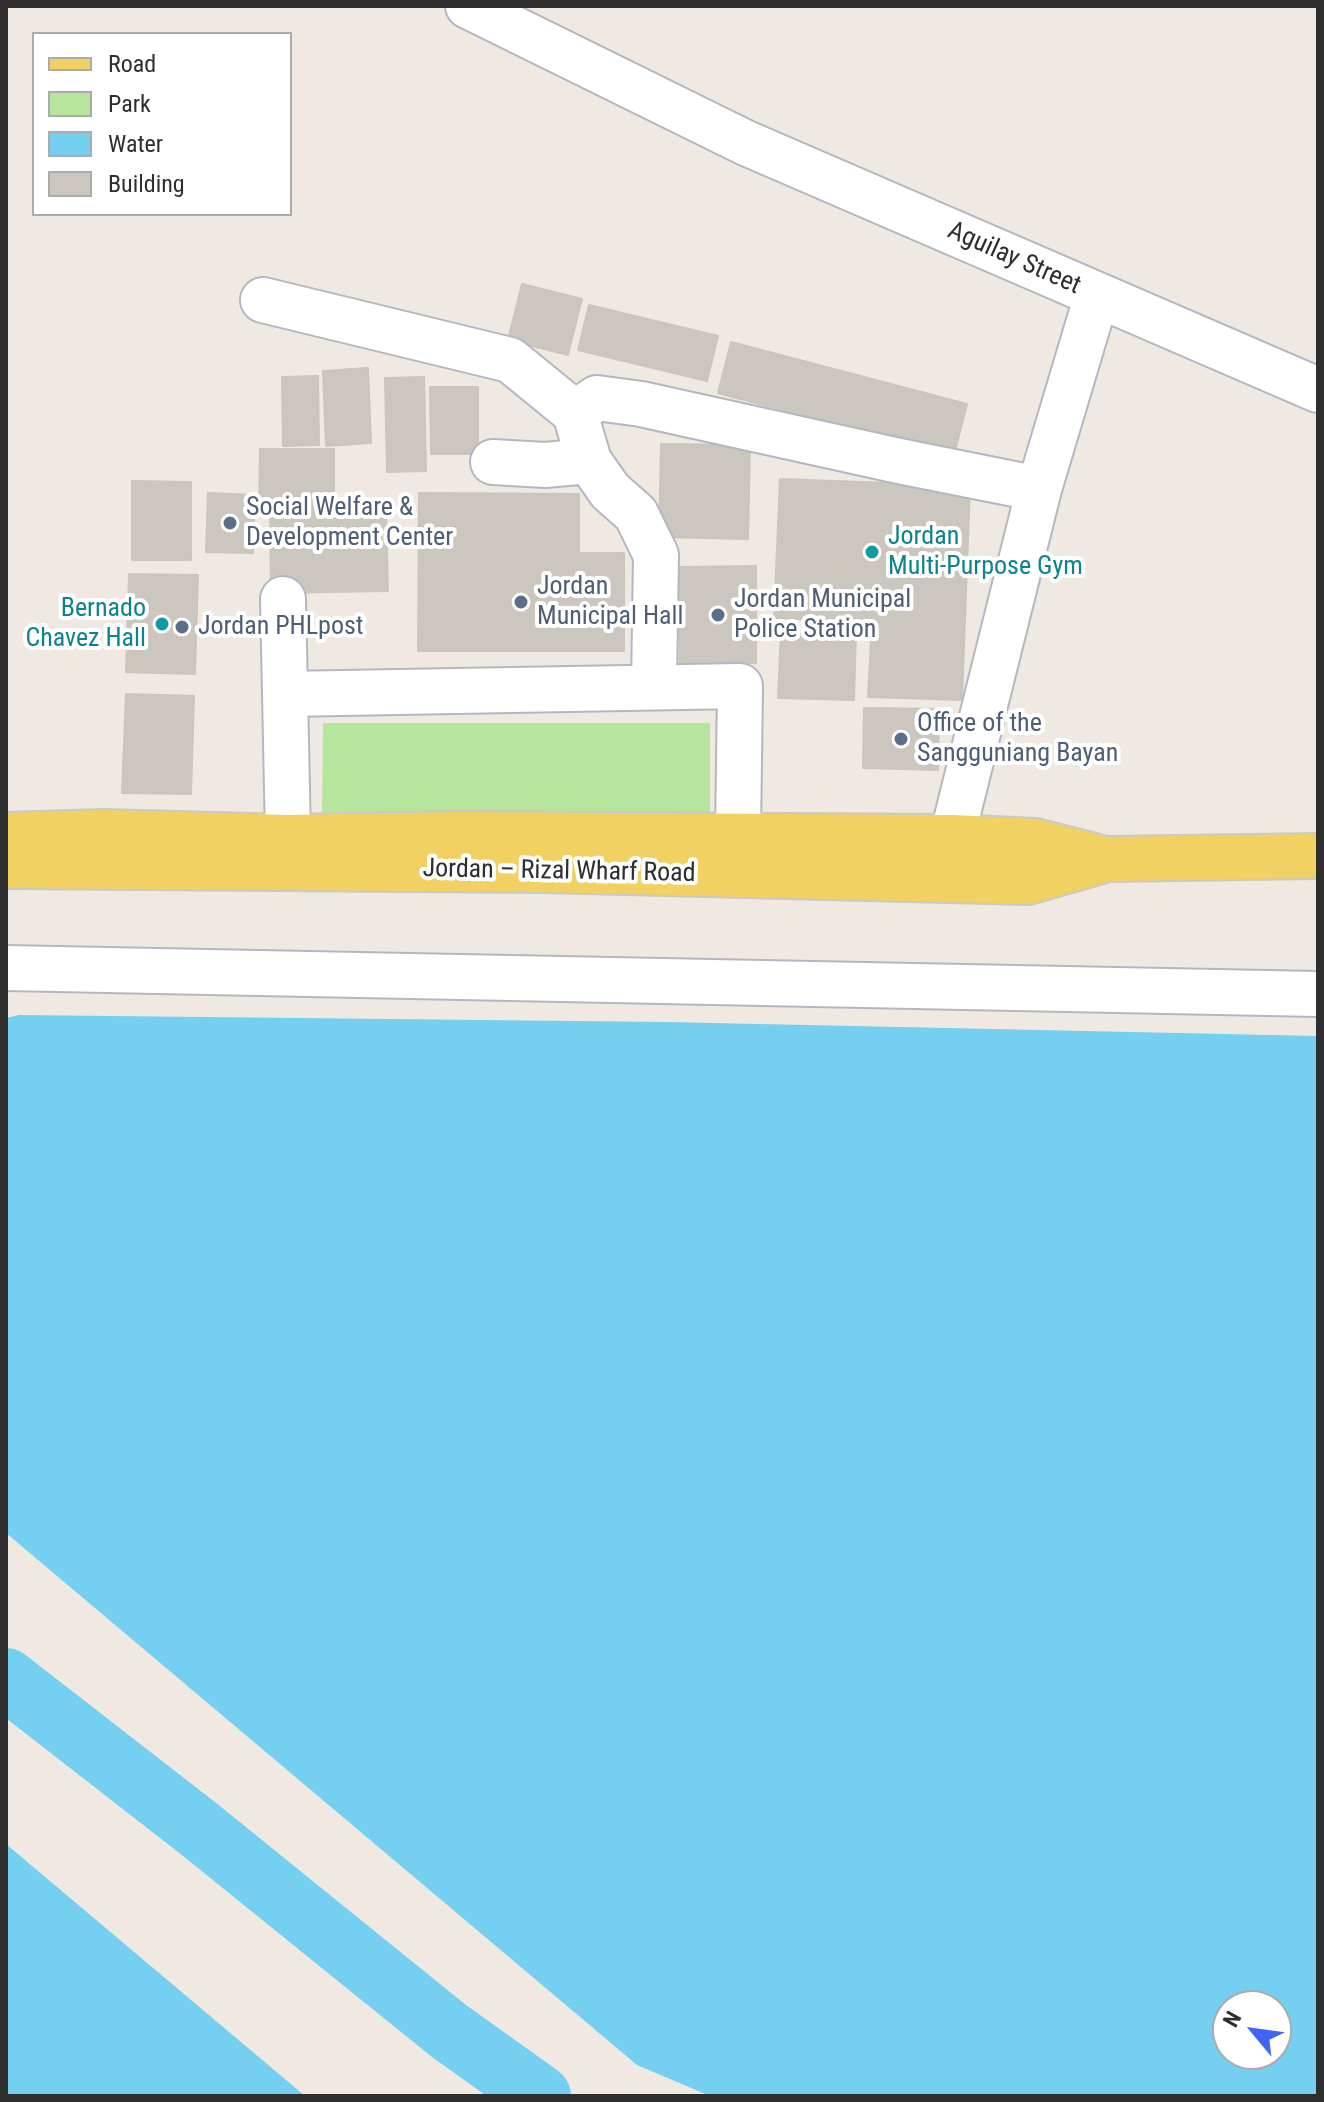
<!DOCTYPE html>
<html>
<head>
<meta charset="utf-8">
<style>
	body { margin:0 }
	#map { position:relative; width:1324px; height:2102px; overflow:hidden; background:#efe9e1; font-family:"Roboto Condensed",sans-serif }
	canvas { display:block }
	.frame { position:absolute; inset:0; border:8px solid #2e2e2e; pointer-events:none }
	.legend { position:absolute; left:32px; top:32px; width:260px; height:184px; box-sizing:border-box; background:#fff; border:2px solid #ababab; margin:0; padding:10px 14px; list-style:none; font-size:24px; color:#2e2e2e }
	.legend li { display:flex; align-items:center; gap:16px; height:40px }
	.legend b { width:40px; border:2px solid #ababab }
	.north { position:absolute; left:1212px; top:1990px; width:80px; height:80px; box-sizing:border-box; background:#fff; border:2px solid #ababab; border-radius:50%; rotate:299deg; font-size:22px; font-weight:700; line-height:32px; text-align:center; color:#2e2e2e }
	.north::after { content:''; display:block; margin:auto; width:28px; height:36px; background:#4264fb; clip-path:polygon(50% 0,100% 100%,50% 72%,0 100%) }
</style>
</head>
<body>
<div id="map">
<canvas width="1324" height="2102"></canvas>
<div class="frame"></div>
<ul class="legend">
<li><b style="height:10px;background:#f2d163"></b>Road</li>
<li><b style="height:22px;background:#b6e59e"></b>Park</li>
<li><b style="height:22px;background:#75cff0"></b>Water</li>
<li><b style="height:22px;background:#cbc7bf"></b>Building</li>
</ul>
<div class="north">N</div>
</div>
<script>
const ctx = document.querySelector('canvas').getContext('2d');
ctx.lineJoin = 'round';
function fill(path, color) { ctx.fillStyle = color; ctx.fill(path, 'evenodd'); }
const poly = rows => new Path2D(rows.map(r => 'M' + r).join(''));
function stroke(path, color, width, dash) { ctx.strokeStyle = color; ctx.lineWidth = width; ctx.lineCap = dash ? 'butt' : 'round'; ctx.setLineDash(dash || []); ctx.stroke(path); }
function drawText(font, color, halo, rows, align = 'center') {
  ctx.font = font + ' "Roboto Condensed",sans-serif'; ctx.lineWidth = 8; ctx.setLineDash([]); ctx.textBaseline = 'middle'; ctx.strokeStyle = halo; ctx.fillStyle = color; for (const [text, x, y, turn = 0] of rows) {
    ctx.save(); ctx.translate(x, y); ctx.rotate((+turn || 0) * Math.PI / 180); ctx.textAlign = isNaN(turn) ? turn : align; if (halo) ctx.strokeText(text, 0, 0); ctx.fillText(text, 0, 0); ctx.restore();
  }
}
const green = poly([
	[323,723,710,723,710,818,322,818]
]);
const water = poly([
	[19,1015,667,1022,1318,1036,1318,2096,710,2096,637,2065,6,1533,6,1018],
	[1228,2006,1276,2006,1276,2054,1228,2054],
	[6,1844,305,2096,6,2096]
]);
const river = poly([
	[6,1679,199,1829,449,2031,540,2096]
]);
const building = poly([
	[522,284,582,299,568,355,508,340,522,284],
	[589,305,718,336,707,381,578,350,589,305],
	[731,342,967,404,954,455,718,393,731,342],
	[368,368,371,443,326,446,323,371,368,368],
	[318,376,319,445,283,446,282,377,318,376],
	[424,377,426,471,387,472,385,378,424,377],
	[430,387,478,387,478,454,431,454,430,387],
	[661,444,750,445,748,539,659,537,661,444],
	[260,449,334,449,334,510,259,510,260,449],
	[780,479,970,486,962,700,868,697,872,622,774,618,780,479],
	[132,481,191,482,191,560,132,560,132,481],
	[208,493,255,495,253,553,206,552,208,493],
	[419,493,579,494,579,553,624,553,624,651,418,651,419,493],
	[386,511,388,591,271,593,270,512,386,511],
	[756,566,756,663,680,663,680,567,756,566],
	[129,574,198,575,195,674,126,672,129,574],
	[781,631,856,632,854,700,778,698,781,631],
	[126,694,194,696,191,794,122,793,126,694],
	[864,708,939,709,938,770,863,768,864,708]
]);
const minor = poly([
	[468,6,746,143,1318,390],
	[263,300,510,360,575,413],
	[589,461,575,413,597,398,641,404,899,461,1039,489],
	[493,462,545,465,589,461,610,491,636,514,656,555,654,687],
	[283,599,288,837],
	[285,694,740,686,738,835],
	[952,837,1039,489,1097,295],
	[6,968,1318,994]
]);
const major = poly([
	[6,835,104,832,288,837,456,834,952,837,1035,841,1106,859],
	[6,866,543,870,1028,882,1108,859,1318,856]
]);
const markers = [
	[230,523,8,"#5c6f8a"],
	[872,552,8,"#0f9aa8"],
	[521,602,8,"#5c6f8a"],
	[718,615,8,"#5c6f8a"],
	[162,624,8,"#0f9aa8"],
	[182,627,8,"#5c6f8a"],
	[901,739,8,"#5c6f8a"]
];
const streetNames = [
	["Aguilay Street",1014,259,24],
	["Jordan – Rizal Wharf Road",559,872,1]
];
const serviceNames = [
	["Social Welfare &",246,508],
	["Development Center",246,538],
	["Jordan",537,587],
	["Municipal Hall",537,617],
	["Jordan Municipal",734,600],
	["Police Station",734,630],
	["Jordan PHLpost",198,627],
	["Office of the",917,724],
	["Sangguniang Bayan",917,754]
];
const cultureNames = [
	["Jordan",888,537],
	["Multi-Purpose Gym",888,567],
	["Bernado",146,609,"right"],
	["Chavez Hall",146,639,"right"]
];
fill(green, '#b6e59e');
fill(water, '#75cff0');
stroke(river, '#75cff0', 62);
fill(building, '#cbc7bf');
stroke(building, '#cbc5ba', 2);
stroke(minor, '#b4b7c1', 48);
stroke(major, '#c9c9c9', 48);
stroke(minor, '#fff', 44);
stroke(major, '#f2d163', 44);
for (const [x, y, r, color] of markers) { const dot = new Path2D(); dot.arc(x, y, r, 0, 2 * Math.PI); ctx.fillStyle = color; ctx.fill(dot); stroke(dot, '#fff', 3); }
drawText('26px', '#2e2e2e', '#fff', streetNames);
drawText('26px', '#4e5e75', '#fff', serviceNames, 'left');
drawText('26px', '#0d838f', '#fff', cultureNames, 'left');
</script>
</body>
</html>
